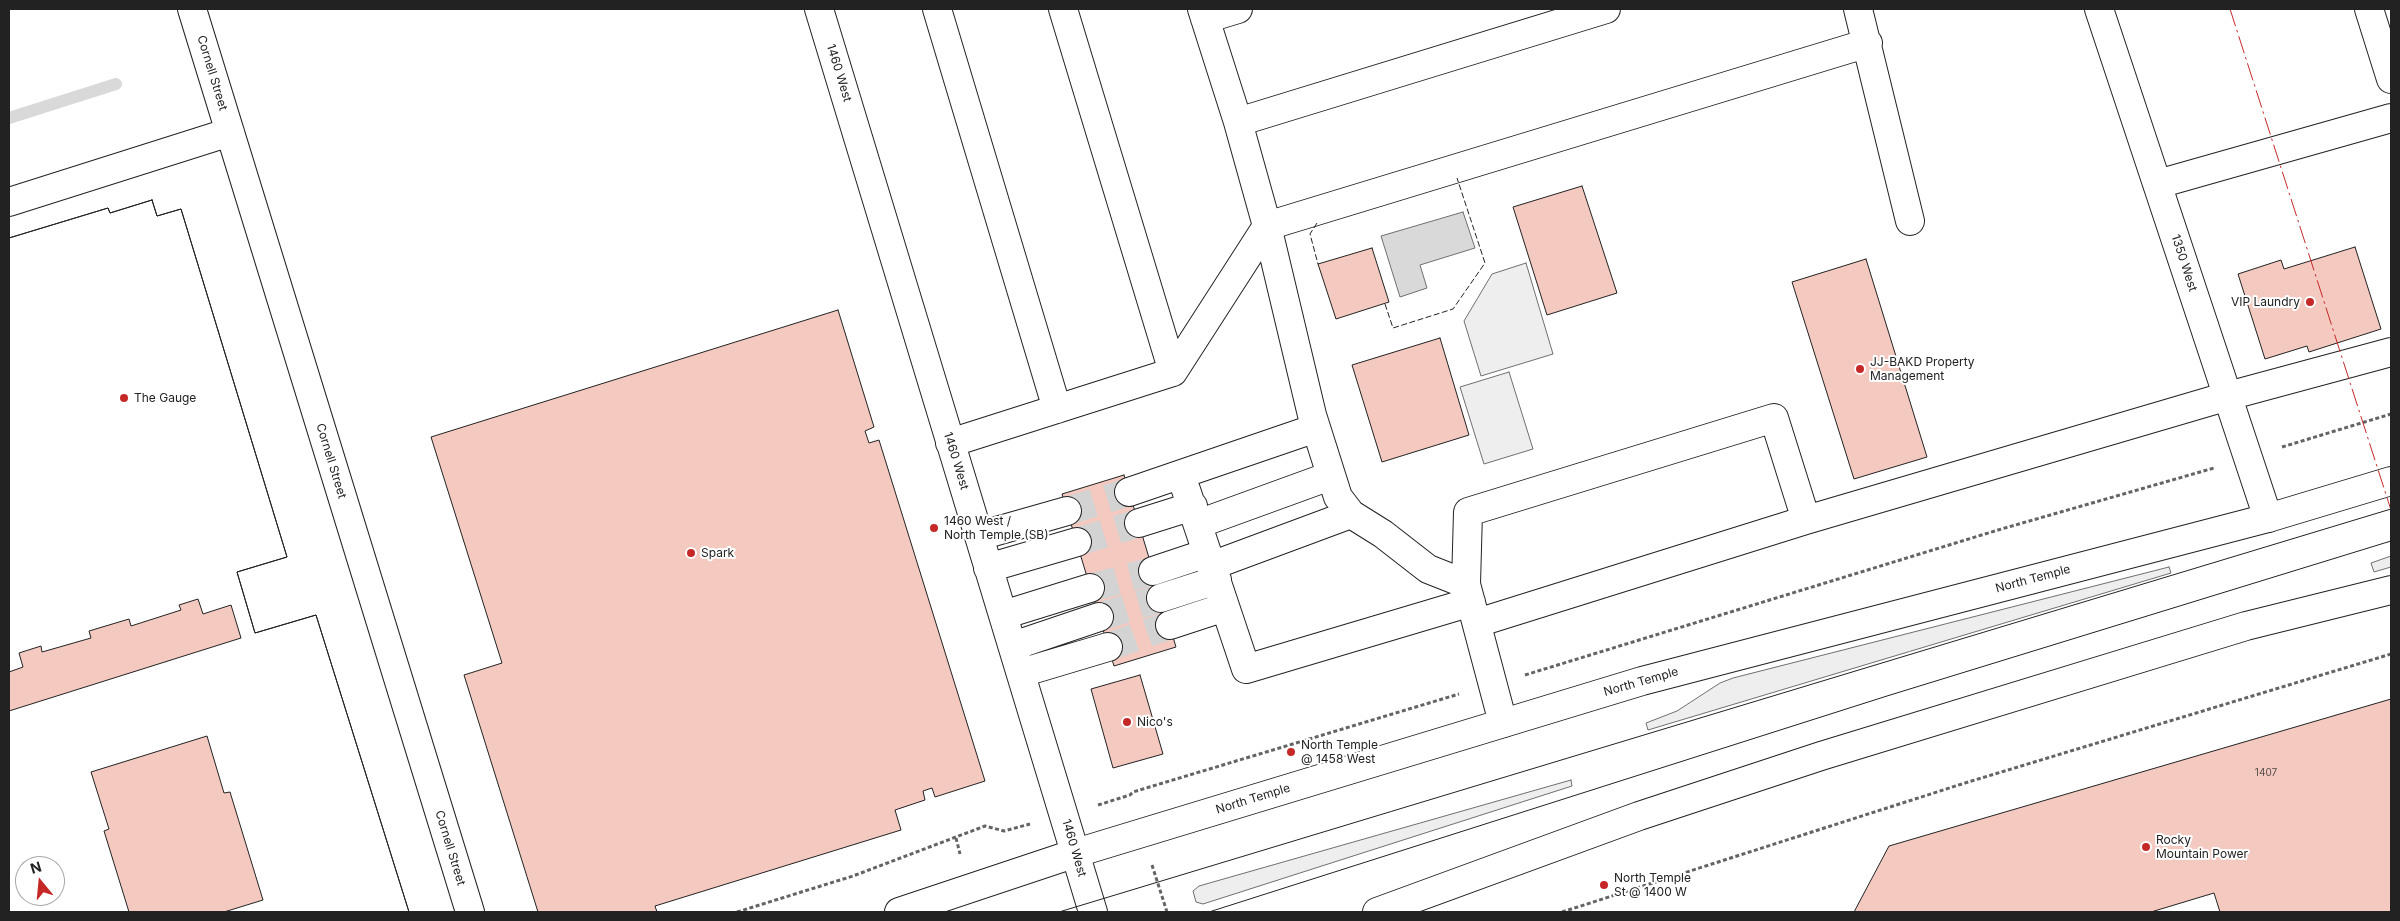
<!DOCTYPE html>
<html>
<head>
<meta charset="utf-8">
<style>
	body { margin:0 }
	#map { position:relative; width:2400px; height:921px; overflow:hidden; background:#fff; font-family:Inter,sans-serif }
	canvas { display:block }
	.frame { position:absolute; inset:0; border:10px solid #222; pointer-events:none }
	.north { position:absolute; left:15px; top:856px; width:50px; height:50px; box-sizing:border-box; background:#fff; border:1px solid #a7a7a7; border-radius:50%; rotate:343deg; font-size:14px; font-weight:700; line-height:20px; text-align:center; color:#222 }
	.north::after { content:''; display:block; margin:auto; width:18px; height:22px; background:#c62828; clip-path:polygon(50% 0,100% 100%,50% 72%,0 100%) }
</style>
</head>
<body>
<div id="map">
<canvas width="2400" height="921"></canvas>
<div class="frame"></div>
<div class="north">N</div>
</div>
<script>
const ctx = document.querySelector('canvas').getContext('2d');
ctx.lineJoin = 'round';
function fill(path, color) { ctx.fillStyle = color; ctx.fill(path, 'evenodd'); }
const poly = rows => new Path2D(rows.map(r => 'M' + r).join(''));
function stroke(path, color, width, dash) { ctx.strokeStyle = color; ctx.lineWidth = width; ctx.lineCap = dash ? 'butt' : 'round'; ctx.setLineDash(dash || []); ctx.stroke(path); }
function drawText(font, color, halo, rows, align = 'center') {
  ctx.font = font + ' Inter,sans-serif'; ctx.lineWidth = 4; ctx.setLineDash([]); ctx.textBaseline = 'middle'; ctx.strokeStyle = halo; ctx.fillStyle = color; for (const [text, x, y, turn = 0] of rows) {
    ctx.save(); ctx.translate(x, y); ctx.rotate((+turn || 0) * Math.PI / 180); ctx.textAlign = isNaN(turn) ? turn : align; if (halo) ctx.strokeText(text, 0, 0); ctx.fillText(text, 0, 0); ctx.restore();
  }
}
const green = poly([
	[1526,263,1553,354,1481,376,1464,321,1492,274,1526,263],
	[1509,372,1533,449,1484,464,1460,387,1509,372],
	[2391,556,2391,567,2374,572,2371,563,2391,556],
	[2169,567,2171,573,1648,730,1646,723,1677,711,1720,683,1733,678,2169,567],
	[1571,780,1572,786,1203,904,1196,902,1193,891,1199,886,1571,780]
]);
const water = poly([
	[1463,212,1475,248,1420,265,1427,288,1400,297,1381,236,1463,212]
]);
const stream = poly([
	[9,118,116,84]
]);
const building = poly([
	[1582,186,1617,293,1547,315,1513,207,1582,186],
	[152,200,157,216,181,209,287,557,237,572,255,633,316,615,409,912,224,912,263,900,230,792,224,793,207,736,91,772,109,829,104,831,129,912,9,912,9,711,241,638,231,605,203,614,198,599,179,605,181,610,131,626,129,619,89,631,91,638,42,652,41,646,19,653,23,667,9,672,9,238,108,208,110,213,152,200],
	[25,866,55,866,55,896,25,896,25,866],
	[152,200,157,216,181,209,287,557,237,572,255,633,316,615,409,912,9,912,9,238,108,208,110,213,152,200],
	[25,866,55,866,55,896,25,896,25,866],
	[2355,247,2381,329,2309,352,2307,346,2265,359,2238,274,2281,260,2284,269,2355,247],
	[1372,248,1389,302,1336,319,1318,264,1372,248],
	[1866,259,1927,457,1854,479,1792,282,1866,259],
	[838,310,874,427,865,431,869,443,879,440,985,781,935,797,932,788,923,791,925,800,895,810,901,830,655,906,657,912,538,912,464,675,502,663,431,437,838,310],
	[1440,338,1469,435,1382,462,1352,365,1440,338],
	[1124,475,1176,647,1114,666,1062,494,1124,475],
	[1140,675,1163,754,1113,768,1091,689,1140,675],
	[2391,699,2391,912,2220,912,2214,893,2151,912,1854,912,1889,846,2391,699]
]);
const minorTunnel = poly([
	[1067,511,1129,492],
	[1077,542,1139,523],
	[1090,588,1153,571],
	[1099,617,1161,598],
	[1108,647,1170,625]
]);
const path = poly([
	[2282,447,2391,414],
	[1525,675,1998,530,2214,468],
	[1098,805,1130,795,1133,792,1459,694],
	[956,838,960,854],
	[1152,865,1167,912],
	[737,912,853,876,985,826,1004,831,1030,824],
	[1562,912,1965,783,2391,654]
]);
const minor = poly([
	[192,9,470,912],
	[819,9,1093,912],
	[937,9,1057,409],
	[1063,9,1173,372],
	[1202,9,1238,122,1267,226,1868,43],
	[1858,9,1910,221],
	[2099,9,2268,518],
	[2369,9,2391,79],
	[1205,19,1238,9],
	[1238,122,1606,9],
	[2158,184,2391,118],
	[9,202,230,132],
	[1267,226,1312,415,1338,497,1351,514,1383,534,1428,569,1466,584],
	[950,443,1173,372,1267,226],
	[1181,475,1246,669,1471,602],
	[1129,492,1316,428],
	[1139,523,1193,506],
	[1198,524,1330,476],
	[979,536,1067,511],
	[1211,566,1351,514],
	[988,568,1077,542],
	[1153,571,1207,553],
	[1161,598,1217,580],
	[1003,615,1090,588],
	[1477,623,1806,520,2228,396,2391,352],
	[1170,625,1225,607],
	[1013,646,1099,617],
	[1021,673,1108,647],
	[1503,723,1466,584,1468,512,1774,418,1806,520]
]);
const major = poly([
	[899,912,1076,853,1642,681,2268,518,2391,481],
	[1377,912,1639,816,1821,756,2246,626,2391,590]
]);
const tram = poly([
	[1059,912,2391,509],
	[1209,912,1887,696,2391,541]
]);
const fence = poly([
	[1317,223,1310,234,1318,264],
	[1385,304,1393,328,1453,309,1485,263,1457,178]
]);
const power = poly([
	[2230,9,2391,510]
]);
const markers = [
	[2310,302,5,"#c62828"],
	[1860,369,5,"#c62828"],
	[124,398,5,"#c62828"],
	[934,528,5,"#c62828"],
	[691,553,5,"#c62828"],
	[1127,722,5,"#c62828"],
	[1291,752,5,"#c62828"],
	[2146,847,5,"#c62828"],
	[1604,885,5,"#c62828"]
];
const numberNames = [
	["1407",2266,773]
];
const streetNames = [
	["Cornell Street",212,73,73],
	["1460 West",839,73,73],
	["1350 West",2184,263,72],
	["Cornell Street",331,461,73],
	["1460 West",956,461,73],
	["North Temple",2033,579,-15],
	["North Temple",1641,682,-16],
	["North Temple",1253,799,-17],
	["Cornell Street",450,848,73],
	["1460 West",1074,848,74]
];
const poiNames = [
	["VIP Laundry",2300,302,"right"],
	["JJ-BAKD Property",1870,362],
	["Management",1870,376],
	["The Gauge",134,398],
	["1460 West /",944,521],
	["North Temple (SB)",944,535],
	["Spark",701,553],
	["Nico's",1137,722],
	["North Temple",1301,745],
	["@ 1458 West",1301,759],
	["Rocky",2156,840],
	["Mountain Power",2156,854],
	["North Temple",1614,878],
	["St @ 1400 W",1614,892]
];
fill(green, '#eee');
stroke(green, '#6f6f6f', 1);
fill(water, '#d9d9d9');
stroke(water, '#6f6f6f', 1);
stroke(stream, '#d9d9d9', 12);
fill(building, '#f3c9c0');
stroke(building, '#222', 1);
stroke(minorTunnel, '#d3d3d3', 28, [28, 14]);
stroke(minor, '#222', 30);
stroke(major, '#222', 30);
stroke(path, '#646464', 3, [4, 2.5]);
stroke(minor, '#fff', 28);
stroke(major, '#fff', 28);
stroke(tram, '#222', 1);
stroke(fence, '#222', 1, [6, 2.5]);
stroke(power, '#c62828', 1, [18, 4, 2.5, 4]);
for (const [x, y, r, color] of markers) { const dot = new Path2D(); dot.arc(x, y, r, 0, 2 * Math.PI); ctx.fillStyle = color; ctx.fill(dot); stroke(dot, '#fff', 2); }
drawText('10px', '#564c4a', null, numberNames);
drawText('12px', '#222', '#fff', streetNames);
drawText('12px', '#222', '#fff', poiNames, 'left');
</script>
</body>
</html>
